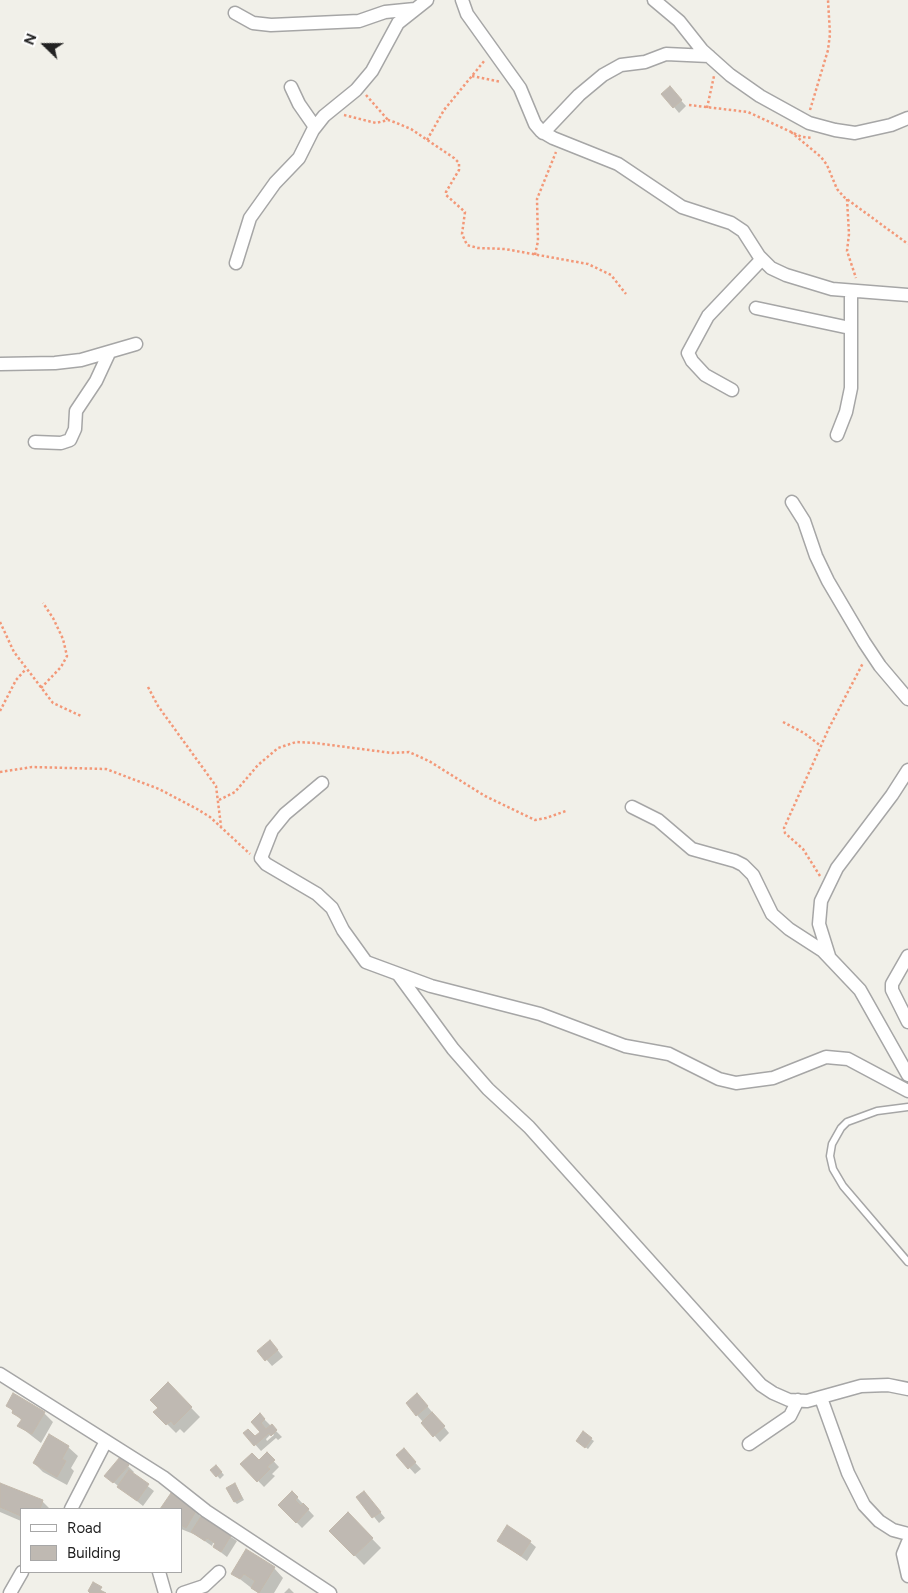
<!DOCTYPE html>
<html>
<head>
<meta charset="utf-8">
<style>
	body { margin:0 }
	#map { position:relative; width:908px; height:1593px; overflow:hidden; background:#f1f0e9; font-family:Figtree,sans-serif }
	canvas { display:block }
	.legend { position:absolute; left:20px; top:1508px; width:162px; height:65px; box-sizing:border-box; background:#fff; border:1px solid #a7a7a7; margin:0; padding:6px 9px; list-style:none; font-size:15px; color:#222 }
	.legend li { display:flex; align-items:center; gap:10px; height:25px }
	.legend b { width:25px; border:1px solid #a7a7a7 }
	.north { position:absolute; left:20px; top:20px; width:50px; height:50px; -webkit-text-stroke:4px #fff; paint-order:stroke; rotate:292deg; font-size:14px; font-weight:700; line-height:20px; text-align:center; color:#222 }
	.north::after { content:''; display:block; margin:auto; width:18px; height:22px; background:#222; clip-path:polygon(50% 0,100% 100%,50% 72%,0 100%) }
</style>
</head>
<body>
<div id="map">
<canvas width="908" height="1593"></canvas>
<ul class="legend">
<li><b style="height:6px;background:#fff"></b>Road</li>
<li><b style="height:14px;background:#bfb9b2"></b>Building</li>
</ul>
<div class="north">N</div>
</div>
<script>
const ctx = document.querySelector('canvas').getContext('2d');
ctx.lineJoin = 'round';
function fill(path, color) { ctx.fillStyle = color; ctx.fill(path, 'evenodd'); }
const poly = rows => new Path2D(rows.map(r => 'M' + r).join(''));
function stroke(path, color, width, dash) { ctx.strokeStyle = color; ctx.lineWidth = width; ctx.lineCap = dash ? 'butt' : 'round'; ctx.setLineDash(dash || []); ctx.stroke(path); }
const shadow = poly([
	[675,94,686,106,679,113,674,107],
	[276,1348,283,1357,272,1366,259,1351],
	[168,1384,200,1417,184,1433,180,1429,176,1433,155,1412,160,1408],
	[423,1401,449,1433,440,1442,417,1415],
	[8,1406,44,1413,53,1422,41,1443,19,1426,22,1421],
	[260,1415,282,1437,278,1440,276,1438,261,1451,245,1433,255,1438,262,1432,253,1422],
	[272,1433,274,1435,267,1441,266,1439],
	[591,1439,594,1441,588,1449,580,1443],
	[68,1447,78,1456,71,1468,74,1471,67,1485,43,1472,34,1463],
	[267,1454,279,1467,272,1474,275,1476,264,1487,242,1464,259,1462],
	[398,1455,409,1456,421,1469,415,1474],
	[128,1466,134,1472,132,1474,154,1491,143,1506,112,1481],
	[216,1466,224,1475,220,1479,212,1470],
	[0,1484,42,1501,50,1509,21,1509,21,1521,0,1512],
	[237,1487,244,1500,237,1504,235,1502],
	[292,1492,314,1516,302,1528,280,1505],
	[364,1492,385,1518,379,1523,358,1497],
	[171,1495,201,1512,199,1515,202,1518,237,1541,227,1557,214,1547,216,1544,213,1543,212,1546,196,1535,181,1529,181,1509,162,1509],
	[348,1514,381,1548,364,1565,331,1531],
	[499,1541,530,1542,536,1547,527,1561],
	[274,1568,283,1578,274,1593,258,1593,232,1573],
	[289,1588,294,1593,284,1593]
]);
const building = poly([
	[670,86,682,100,673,108,661,94,670,86],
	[270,1340,278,1350,265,1361,257,1351,270,1340],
	[168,1382,192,1407,174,1425,171,1421,166,1425,153,1412,158,1408,150,1400,168,1382],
	[13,1393,45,1412,32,1434,17,1426,22,1419,12,1413,13,1410,6,1406,13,1393],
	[417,1393,428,1406,416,1416,406,1403,417,1393],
	[432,1412,445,1426,433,1437,421,1423,432,1412],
	[260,1413,265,1419,261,1423,266,1429,272,1424,277,1430,271,1436,269,1433,254,1446,243,1433,248,1429,255,1436,260,1432,251,1422,260,1413],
	[583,1431,592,1438,585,1448,576,1441,583,1431],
	[49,1434,69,1446,62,1459,66,1461,57,1477,33,1463,49,1434],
	[404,1448,416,1462,408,1469,396,1455,404,1448],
	[267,1452,275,1460,267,1467,270,1469,257,1482,240,1464,252,1453,259,1460,267,1452],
	[120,1457,129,1465,113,1483,104,1476,120,1457],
	[216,1465,222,1472,216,1477,210,1470,216,1465],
	[129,1470,149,1484,137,1501,117,1487,129,1470],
	[0,1483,43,1500,40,1509,21,1509,21,1516,0,1507,0,1483],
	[235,1483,242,1498,234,1502,226,1488,235,1483],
	[292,1491,298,1497,295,1500,301,1506,303,1503,309,1509,296,1523,278,1505,292,1491],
	[364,1491,381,1512,372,1518,356,1497,364,1491],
	[171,1493,176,1497,179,1493,192,1502,189,1507,196,1511,186,1528,181,1525,181,1509,160,1509,171,1493],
	[348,1512,373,1538,354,1556,329,1531,348,1512],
	[202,1515,232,1534,221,1552,213,1547,215,1543,207,1538,205,1541,191,1532,202,1515],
	[507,1525,531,1541,521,1556,497,1541,507,1525],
	[246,1549,275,1567,259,1593,251,1588,255,1581,244,1574,240,1579,231,1574,246,1549],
	[93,1582,102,1587,100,1590,106,1593,90,1593,88,1591,93,1582]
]);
const path = poly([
	[472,76,501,82],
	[366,95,388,120],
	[689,105,748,112,802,137,812,138],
	[707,108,714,76],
	[810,110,828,50,830,34,828,0],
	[344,115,376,123,388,120,394,122,411,129,454,158,459,163,459,170,446,192,446,195,465,212,462,234,467,245,478,248,505,249,588,264,611,275,626,294],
	[791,132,821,157,827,165,837,189,844,197,908,244],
	[427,140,444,110,485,60],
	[847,199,849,234,847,251,856,278],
	[535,255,538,241,537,199,556,152],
	[0,622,14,652,53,703,81,716],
	[148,687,158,706,216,786,221,826],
	[41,688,61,667,67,656,63,639,53,618,43,603],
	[0,711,16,680,26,669],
	[783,722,804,733,821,746],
	[0,772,32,767,106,769,159,789,197,809,210,817,250,854],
	[219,800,235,792,258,765,278,748,296,742,315,743,392,753,409,752,429,761,485,796,535,820,546,818,566,811],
	[820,876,803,849,785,833,784,828,829,728,863,663]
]);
const service = poly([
	[908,1107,877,1111,847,1122,841,1128,832,1144,830,1156,833,1169,843,1186,908,1262]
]);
const minor = poly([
	[462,0,467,14,520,88,535,124,541,131,553,138,618,164,682,207,731,223,743,231,759,256,771,268,786,275,832,289,908,295],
	[654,0,679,21,702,50,730,75,760,96,809,123,835,130,855,133,891,125,908,118],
	[235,13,253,23,271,25,359,21,385,12,415,9],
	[291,87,299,104,315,127],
	[543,133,579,95,603,75,621,65,645,62,666,54,709,56],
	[236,263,250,218,275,183,299,158,313,130,324,116,356,90,372,71,398,23,427,0],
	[756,308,850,328],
	[0,364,55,363,81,360,136,344],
	[732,390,705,375,692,361,688,353,708,316,762,259],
	[837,435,846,412,851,388,851,291],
	[35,442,61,443,70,440,75,429,76,411,96,381,109,353],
	[792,502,804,521,816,556,828,581,864,642,880,666,908,699],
	[322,783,285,814,272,830,261,858,266,864,317,894,332,908,343,930,366,962,431,986,540,1014,625,1046,669,1054,719,1079,736,1083,773,1078,826,1057,848,1059,908,1091],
	[632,807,658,820,692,849,735,861,743,865,753,875,772,914,789,929,823,951,860,990,908,1075],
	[829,956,819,924,821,901,837,868,892,795,908,770],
	[908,956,892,984,892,990,908,1022],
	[398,974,453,1049,488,1089,529,1127,761,1385,773,1393,789,1400,807,1401,861,1386,888,1385,908,1389],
	[0,1374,163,1477,206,1511,330,1593],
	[821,1398,848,1473,864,1505,879,1521,893,1530,908,1534],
	[749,1444,790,1416,798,1400],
	[71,1509,106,1441],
	[908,1542,903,1554,908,1576],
	[159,1572,165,1593],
	[10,1593,22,1572],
	[183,1593,204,1586,219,1572]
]);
fill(shadow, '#0003');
fill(building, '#bfb9b2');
stroke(building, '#c3b9ac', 1);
stroke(service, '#a6a6a6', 9);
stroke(minor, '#a6a6a6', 15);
stroke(path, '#f39878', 2.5, [2.5, 2.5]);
stroke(service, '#fff', 6);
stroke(minor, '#fff', 12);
</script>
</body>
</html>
